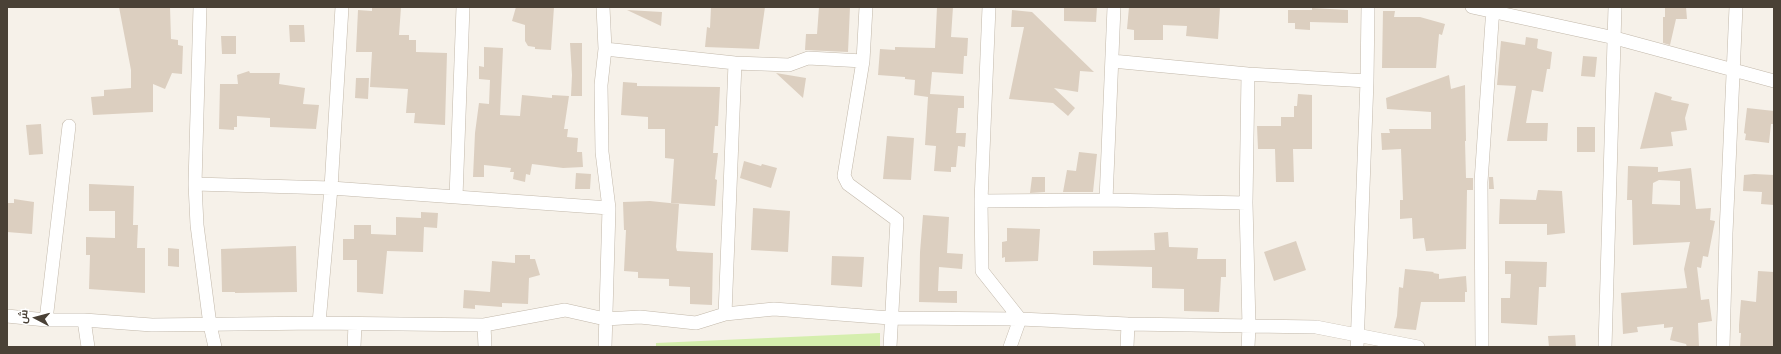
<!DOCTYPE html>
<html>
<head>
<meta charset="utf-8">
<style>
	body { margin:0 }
	#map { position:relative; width:1781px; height:354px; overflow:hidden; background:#f6f1e9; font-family:"Varela Round",Cairo,sans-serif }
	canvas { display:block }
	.frame { position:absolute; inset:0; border:8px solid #4a4136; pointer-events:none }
	.north { position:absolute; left:16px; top:298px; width:40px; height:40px; -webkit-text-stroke:3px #fff; paint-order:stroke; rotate:276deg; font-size:11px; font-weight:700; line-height:16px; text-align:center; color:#4a4136 }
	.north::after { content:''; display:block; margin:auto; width:14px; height:18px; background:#4a4136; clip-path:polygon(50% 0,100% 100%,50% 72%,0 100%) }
</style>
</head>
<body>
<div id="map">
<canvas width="1781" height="354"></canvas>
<div class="frame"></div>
<div class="north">ش</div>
</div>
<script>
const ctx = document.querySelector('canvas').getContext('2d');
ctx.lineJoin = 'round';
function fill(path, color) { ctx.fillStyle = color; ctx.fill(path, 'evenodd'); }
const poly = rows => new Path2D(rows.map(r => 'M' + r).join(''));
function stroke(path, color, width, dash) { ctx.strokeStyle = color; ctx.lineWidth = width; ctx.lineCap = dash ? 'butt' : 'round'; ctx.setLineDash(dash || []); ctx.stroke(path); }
const green = poly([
	[880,333,880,347,656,347,656,343]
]);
const building = poly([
	[119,7,170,7,171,39,178,40,178,45,183,46,182,74,172,73,165,89,153,84,153,112,93,115,91,97,104,96,104,90,131,88,131,70],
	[372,7,401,7,399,35,409,35,409,40,416,40,416,52,447,53,445,125,414,123,415,113,406,113,408,89,370,87,372,52,356,52,358,10,372,11],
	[516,7,554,7,551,50,535,49,535,47,528,46,525,41,525,25,512,21],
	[711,7,765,7,759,49,705,47,707,27,710,28],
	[819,7,850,7,848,52,805,50,806,34,817,34],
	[937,7,953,7,951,37,968,38,967,56,964,56,963,74,932,72,930,94,964,96,964,108,958,108,956,133,966,133,965,147,958,146,956,167,951,167,951,172,934,171,936,146,925,145,928,97,914,95,915,80,905,79,905,77,878,75,880,49,895,50,895,47,935,48],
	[1064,7,1097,7,1096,22,1064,21],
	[1129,7,1220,7,1218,39,1186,36,1187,26,1163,25,1163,40,1134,40,1134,30,1127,29],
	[1665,7,1686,7,1687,19,1676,19,1670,45,1663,43,1663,17,1665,17],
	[1312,8,1348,10,1348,23,1310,22,1310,30,1295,29,1295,23,1288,23,1288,10,1312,10],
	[627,10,662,12,661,26],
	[1012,10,1032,12,1094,72,1080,71,1078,92,1054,88,1075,108,1068,116,1053,103,1009,99,1024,27,1011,27],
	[1383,11,1395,11,1394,17,1420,17,1445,24,1442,35,1439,34,1436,68,1382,68],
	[289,25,304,25,305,42,290,42],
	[221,36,236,36,236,54,222,54],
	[1526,37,1538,39,1537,48,1539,49,1552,52,1550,69,1547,69,1543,92,1532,90,1526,123,1548,123,1547,141,1507,141,1516,86,1497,85,1501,41,1525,45],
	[570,43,582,43,582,96,571,96,572,75],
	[484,47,503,48,500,115,520,116,522,95,552,98,552,95,569,96,564,129,568,129,567,137,578,138,577,152,582,152,583,167,563,168,532,164,530,175,526,174,525,182,513,179,514,172,510,172,511,168,484,165,484,177,473,177,475,133,479,103,489,104,490,80,479,79,479,66,484,67],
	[1583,56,1597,57,1595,77,1581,76],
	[249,71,250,73,280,73,279,84,305,88,303,104,319,105,316,129,270,127,270,118,237,116,237,127,234,127,234,130,219,129,220,84,238,84,237,75],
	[776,73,806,78,803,98],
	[1449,75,1451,89,1465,85,1466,141,1465,141,1466,178,1473,178,1473,190,1467,190,1466,249,1426,251,1424,238,1413,239,1412,218,1400,219,1400,200,1403,200,1401,149,1382,150,1381,133,1390,133,1389,129,1431,129,1431,112,1387,109,1386,98],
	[356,78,369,78,368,99,355,98],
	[623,82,637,83,637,86,720,87,718,126,715,126,713,153,718,153,715,179,717,180,715,206,671,203,674,159,665,158,665,129,648,129,648,117,621,115],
	[1655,92,1672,97,1671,100,1689,104,1685,118,1687,130,1671,132,1673,146,1640,149],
	[1298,94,1312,95,1312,149,1293,149,1294,182,1276,182,1275,149,1258,149,1257,126,1281,126,1281,117,1294,117,1294,106,1297,106],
	[1747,108,1774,111,1774,124,1771,124,1769,143,1745,140,1746,134,1744,133],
	[41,124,43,154,29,155,26,125],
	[1577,127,1595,127,1595,152,1577,152],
	[887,136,914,138,911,180,883,179],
	[1079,152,1097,154,1093,192,1063,192,1067,170,1076,171],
	[744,161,761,166,762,164,777,168,771,188,740,178],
	[1628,166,1658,167,1658,172,1691,168,1696,209,1711,208,1710,220,1715,221,1708,257,1703,256,1701,268,1697,267,1701,300,1709,299,1712,321,1698,323,1699,347,1687,347,1686,344,1670,340,1673,327,1664,328,1664,324,1637,327,1638,332,1623,334,1621,293,1687,288,1684,269,1690,242,1633,245,1632,200,1627,200],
	[1659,180,1680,181,1680,205,1652,204,1653,183],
	[576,173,591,174,590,189,575,189],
	[1754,174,1774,175,1774,205,1761,204,1762,192,1743,191,1744,175],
	[1032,177,1045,177,1045,192,1030,193],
	[1489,177,1493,177,1494,189,1489,189],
	[89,184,134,186,133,225,138,225,137,248,145,248,145,293,89,289,90,255,86,255,86,237,115,238,115,211,89,211],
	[1538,190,1562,191,1565,233,1547,235,1547,224,1499,224,1500,199,1536,200],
	[14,199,34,202,32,234,7,232,7,203,14,203],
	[650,201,679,204,676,247,677,251,713,253,712,305,690,304,690,287,669,286,669,279,638,278,638,272,624,271,626,230,624,230,623,202],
	[753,208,790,211,788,252,751,250],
	[421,212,438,213,437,228,424,227,423,252,387,251,383,294,357,292,357,260,343,260,343,239,354,239,354,225,371,225,371,234,396,235,396,217,421,218],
	[923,215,949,217,947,253,963,254,962,269,939,267,938,291,957,291,957,303,919,302,920,252],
	[1007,228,1040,229,1038,261,1005,262,1005,257,1002,258,1002,242,1007,241],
	[1168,232,1169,247,1198,248,1197,259,1226,259,1226,277,1221,277,1219,312,1184,311,1184,289,1152,288,1152,267,1093,265,1093,251,1155,250,1154,233],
	[1296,241,1306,270,1274,281,1264,252],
	[296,246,297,292,235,293,235,292,222,292,221,249],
	[168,248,179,249,179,267,168,266],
	[515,255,530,255,530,259,535,259,540,275,529,278,528,304,502,303,502,307,475,305,475,309,463,308,464,290,490,292,492,261,515,263],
	[832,256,864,257,862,287,831,285],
	[1505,261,1547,262,1546,287,1539,287,1537,325,1501,323,1501,298,1510,298,1511,274,1505,274],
	[1405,269,1434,272,1433,273,1439,274,1439,279,1466,276,1467,292,1465,292,1465,302,1421,302,1416,330,1394,328,1397,316,1399,287,1403,288],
	[1758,271,1774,272,1773,347,1740,347,1741,333,1739,333,1739,325,1741,300,1756,302],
	[1575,335,1576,347,1549,347,1548,336]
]);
const street = poly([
	[200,7,195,184,197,225,210,325,215,347],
	[603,7,605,49,601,85,602,152,609,208,605,347],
	[866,7,863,61,844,176,848,184,897,220,890,347],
	[989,7,981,201,982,271,1020,319,1010,347],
	[1472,7,1615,38,1774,81],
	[605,49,735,63,789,65,808,58,863,61],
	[1112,61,1248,74,1367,81],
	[195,184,331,188,609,208],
	[456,197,463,7],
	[1106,200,1114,7],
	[981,201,1106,200,1246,203],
	[725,314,735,63],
	[7,316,46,320,84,320,152,325,319,323,484,325,565,310,605,319,640,317,696,323,725,314,774,309,890,318,1020,319,1128,324,1316,327,1418,347],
	[46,320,69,126],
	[84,320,88,347],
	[319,323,331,188,342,7],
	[484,325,485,347],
	[354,347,355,324],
	[1127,347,1128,324],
	[1248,347,1249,327,1246,203,1248,74],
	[1357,347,1367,81,1368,7],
	[1482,347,1481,182,1493,7],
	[1605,347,1615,7],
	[1723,347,1726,233,1736,7]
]);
fill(green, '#d5eeae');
fill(building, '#dccfc0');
stroke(street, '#c2b8aa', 14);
stroke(street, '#fff', 13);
</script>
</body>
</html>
